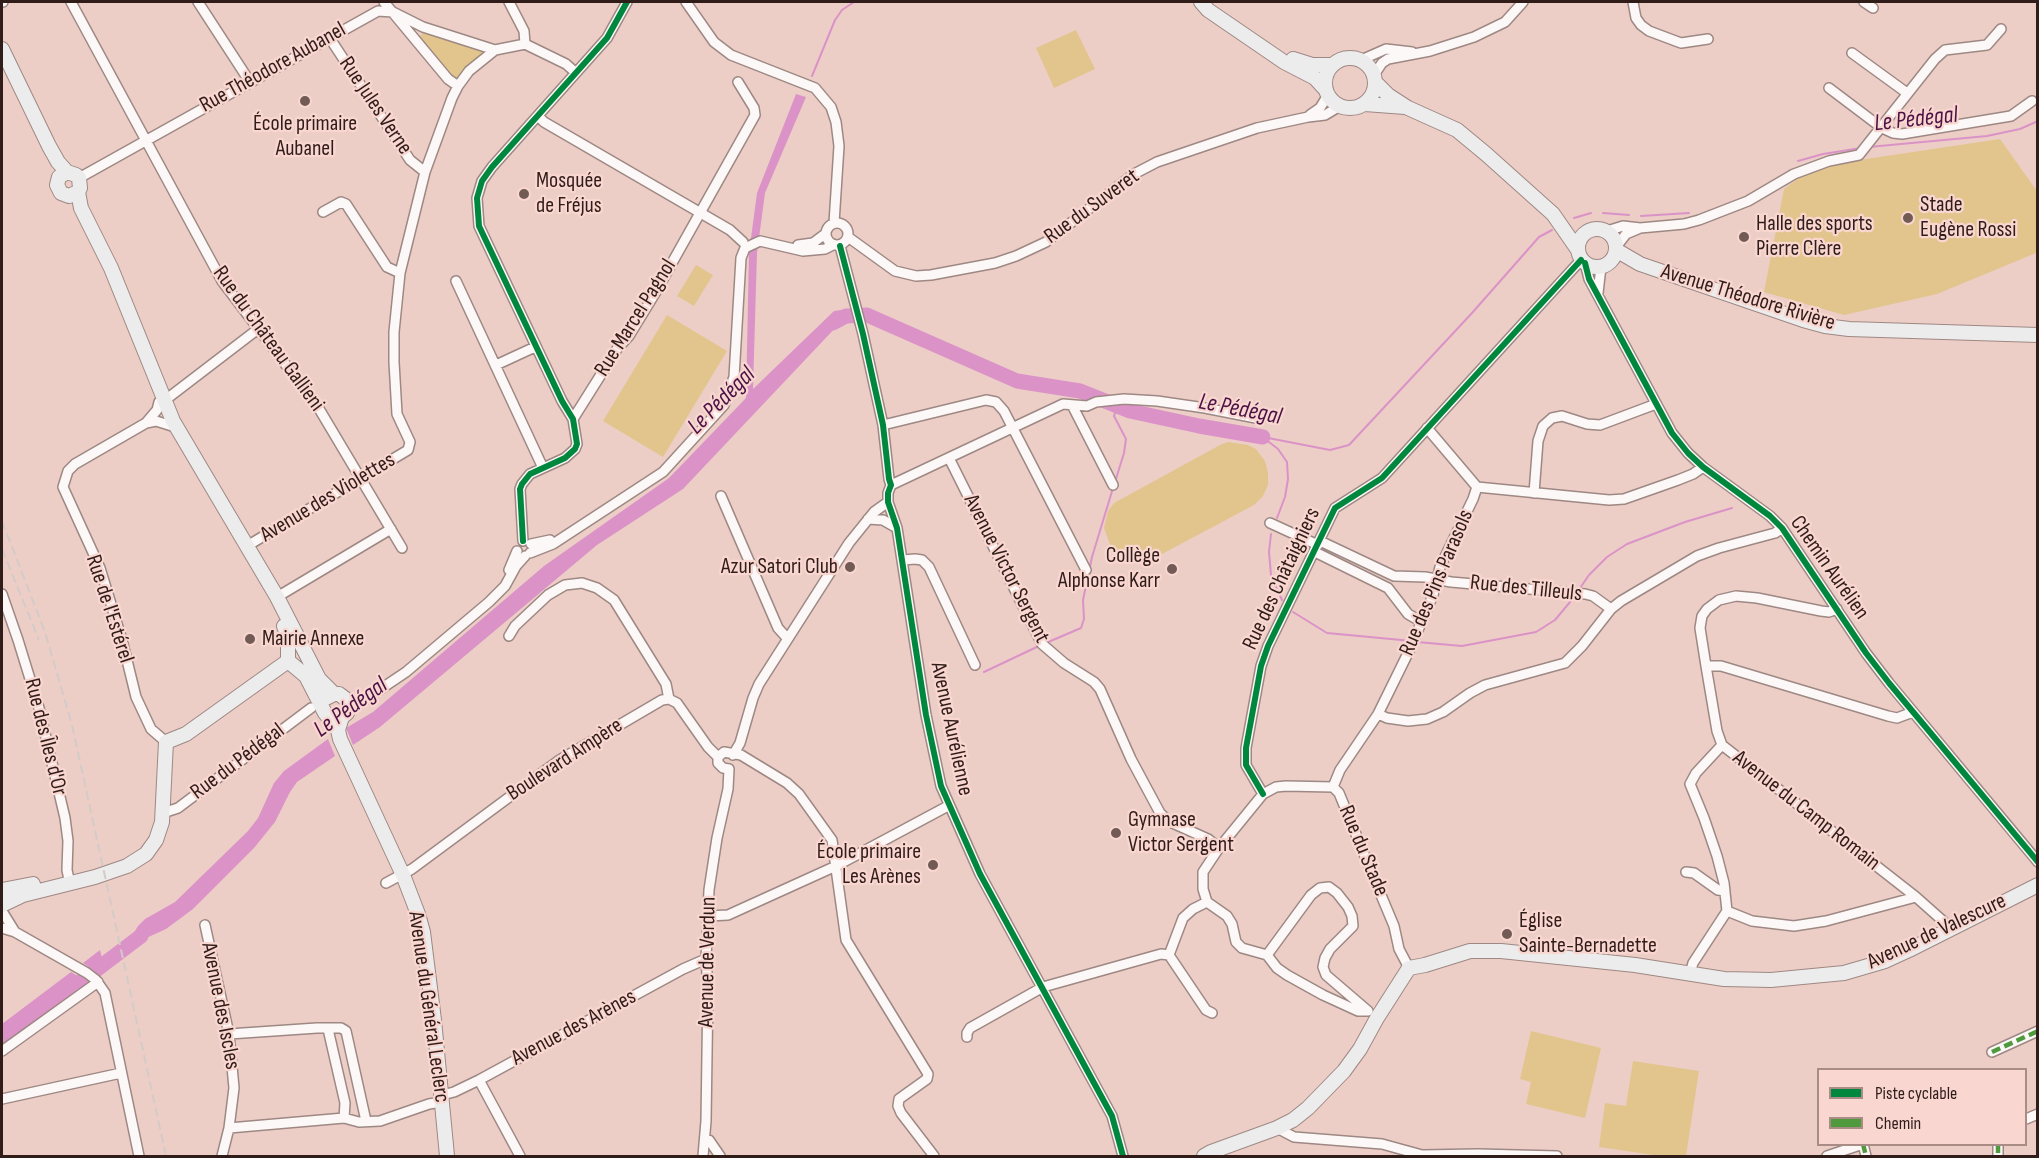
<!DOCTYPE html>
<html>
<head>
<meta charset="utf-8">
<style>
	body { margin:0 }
	#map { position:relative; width:2039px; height:1158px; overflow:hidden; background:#eccec7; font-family:"Sofia Sans Condensed",sans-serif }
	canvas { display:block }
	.frame { position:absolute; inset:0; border:3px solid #301c18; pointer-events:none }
	.legend { position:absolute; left:1817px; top:1068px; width:210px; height:78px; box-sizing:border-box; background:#f9d7d0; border:2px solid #a98c86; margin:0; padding:8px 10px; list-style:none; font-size:18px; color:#301c18 }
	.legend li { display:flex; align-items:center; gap:12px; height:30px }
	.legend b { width:30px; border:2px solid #a98c86 }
</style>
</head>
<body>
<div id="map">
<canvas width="2039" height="1158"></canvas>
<div class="frame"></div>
<ul class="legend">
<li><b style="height:8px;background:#00873e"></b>Piste cyclable</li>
<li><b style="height:8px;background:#509a3e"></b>Chemin</li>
</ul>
</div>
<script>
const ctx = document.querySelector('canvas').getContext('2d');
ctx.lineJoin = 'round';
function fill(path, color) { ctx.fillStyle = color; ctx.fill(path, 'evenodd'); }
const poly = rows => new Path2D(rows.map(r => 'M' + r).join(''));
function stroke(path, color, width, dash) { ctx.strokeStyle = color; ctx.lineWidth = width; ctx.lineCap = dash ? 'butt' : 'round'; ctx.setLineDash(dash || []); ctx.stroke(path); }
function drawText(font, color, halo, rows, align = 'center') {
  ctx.font = font + ' "Sofia Sans Condensed",sans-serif'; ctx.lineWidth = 4.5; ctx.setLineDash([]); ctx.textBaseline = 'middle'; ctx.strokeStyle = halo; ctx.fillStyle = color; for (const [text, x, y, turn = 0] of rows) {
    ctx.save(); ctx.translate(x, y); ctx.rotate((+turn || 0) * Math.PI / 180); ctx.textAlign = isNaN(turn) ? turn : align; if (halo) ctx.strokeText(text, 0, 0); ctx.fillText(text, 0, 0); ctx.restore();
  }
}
const green = poly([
	[1076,30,1095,69,1054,88,1036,48],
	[425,31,483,50,483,53,458,78,450,78,423,44,419,37],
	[2000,139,2037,191,2036,253,1937,294,1844,315,1764,292,1784,189,1807,172,1859,160],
	[696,265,713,275,694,306,677,296],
	[667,315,727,351,663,457,603,421],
	[1228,442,1248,445,1256,449,1265,461,1268,473,1268,485,1263,496,1254,505,1147,562,1128,561,1119,557,1112,550,1104,528,1108,511,1114,503,1220,445],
	[1531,1031,1601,1048,1585,1118,1526,1104,1531,1082,1520,1079],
	[1633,1061,1699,1071,1686,1156,1660,1156,1599,1147,1605,1103,1626,1106]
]);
const water = poly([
	[796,94,806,97,765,193,757,253,753,389,834,311,848,309,851,320,839,324,683,489,597,545,380,727,353,745,346,728,373,712,544,566,669,478,746,398,749,253,757,193],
	[328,739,335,756,297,782,290,792,275,822,254,848,193,909,166,929,142,940,127,954,123,942,132,936,138,926,145,919,175,902,248,831,258,818,274,783,284,771],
	[100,950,102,958,112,950,114,962,100,974,83,963],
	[71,972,89,983,2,1048,2,1024]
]);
const stream = poly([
	[812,76,835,20,842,10,854,2],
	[1869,147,1987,136,2020,129,2038,121],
	[1798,161,1823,154,1861,148],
	[1603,213,1629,215],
	[1641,216,1689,213],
	[1574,218,1591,213],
	[1263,437,1330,450,1349,445,1472,313,1539,237,1552,230],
	[1265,439,1278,449,1287,462,1288,479,1285,497,1277,518],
	[1115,482,1124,453,1126,439,1114,416,1117,407],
	[1271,534,1269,552,1271,575,1282,600],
	[1578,591,1589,575,1607,557,1627,544,1685,522,1732,508],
	[1293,612,1327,633,1412,641],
	[1417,642,1462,646,1536,632,1555,620,1575,596],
	[1046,643,1081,628,1084,619,1083,600,1092,557,1113,488],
	[984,672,1041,645]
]);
const river = poly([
	[833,323,846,316,867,315,1017,381,1080,391,1130,411,1199,426,1263,437],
	[67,992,141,936]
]);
const street = poly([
	[2,2,3,2],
	[71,2,222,281,318,407,402,548],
	[198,2,250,82],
	[384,2,448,79,458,86],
	[509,2,524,31,525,44],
	[686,2,714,42,731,55,815,88,831,107,836,122,839,146,834,223],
	[1633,2,1636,18,1641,25,1649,31,1681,43,1708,39],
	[1864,2,1873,8],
	[329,37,410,160,425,172],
	[1852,53,1907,93],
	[1361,60,1386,49,1412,52],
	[1374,75,1382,63,1388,59,1430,51,1474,37,1505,22,1523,2],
	[1829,88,1882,128,1893,133,1902,134,2011,116,2032,101],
	[1310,115,1320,108,1328,95],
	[538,116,544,122,730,230,743,242],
	[79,178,378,11,393,12,423,27,495,50,525,44,566,64,575,72],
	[323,212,341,202,346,204,387,267,400,273],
	'826 234a11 11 0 1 1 22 0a11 11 0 1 1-22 0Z',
	[1640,228,1684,224,1699,220,1748,201,1794,174,1829,161,1859,155,1935,59,1945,50,1987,45,2001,29],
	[1607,231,1623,226,1640,228,1626,234,1616,247],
	[848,237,895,271,916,276,931,275,995,263,1016,256,1046,242,1134,174,1157,162,1257,128,1308,117,1325,115,1340,106],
	[798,245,813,243,825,234],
	[840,246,863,334,883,425,889,479,891,485,888,493,888,502,897,528,926,715,941,786,980,874,1112,1116,1123,1156],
	[1585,263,1589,279,1672,433,1688,453,1703,467,1770,516,1782,528,1866,653,1889,683,2038,862],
	[456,281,543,468],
	[1598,293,1601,267],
	[496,365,535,347],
	[164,401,258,329],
	[159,402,157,410,146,423,75,464,68,471,63,487,100,568,122,640,136,697,151,729,166,742],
	[1072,405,1113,485],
	[573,419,617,349,629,336,654,295,755,115,754,108,738,82],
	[146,423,156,421,172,426],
	[883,425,986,400,996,402,1004,411,1086,570],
	[1427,428,1477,487],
	[949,458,1042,644,1064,663,1094,682,1100,689,1131,759,1160,813,1168,821,1208,839,1219,848],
	[891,485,1063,404,1087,406,1096,402,1124,399,1157,401,1205,408,1261,419],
	[1534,493,1538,441,1543,426,1552,418,1562,416,1587,424,1600,425,1656,404],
	[721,496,778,628,787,638],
	[868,519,883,520,897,528],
	[1270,523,1318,545],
	[523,541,520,489,522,484,530,474,565,458,575,449,577,444,573,419,562,401,479,226,477,198,482,181,492,167,607,38,627,2],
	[1320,541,1394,576,1425,577,1451,582,1585,594,1593,596,1611,609],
	[531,544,550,540],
	[247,546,408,450,410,442,397,414,394,362,394,332,400,273,425,172,452,98,458,86,469,71,495,50],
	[1315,552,1388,588,1408,614,1422,622],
	[530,553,553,544,663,472,724,405,734,377,741,258,745,248,760,241,803,251,825,249,833,245],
	[903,560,915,559,922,560,929,567,975,665],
	[509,570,517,551],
	[2,594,18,640,39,708,65,818,68,841,67,870,70,884],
	[277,597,391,529],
	[509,636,515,626,548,595,565,585,582,583,597,588,614,600,666,684,669,699],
	[1706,666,1700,628,1702,616,1707,609,1719,600,1736,596,1757,598,1821,611,1829,612,1837,609],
	[348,711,406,672,489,602,505,586,516,566,525,556],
	[1913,712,1897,718,1888,716,1721,666,1706,666,1717,731,1722,745,1916,897,1952,929],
	[1378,714,1387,718,1408,721,1427,719,1443,712,1470,693,1485,685,1565,663,1582,646,1611,609,1621,601,1697,556,1719,548,1775,533,1782,528],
	[733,755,740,743,753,698,759,684,849,543,874,512,888,502],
	[729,769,723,768,718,763,718,757,724,752,741,755,787,783,799,794,832,840,846,940,928,1074,927,1079,899,1099,898,1106,901,1113,934,1156],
	[1333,787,1340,770,1378,714,1410,649,1433,595,1440,567,1473,499,1477,487,1609,500,1624,499,1678,480,1693,474,1703,467],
	[1333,787,1286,786,1276,787,1263,794,1219,848,1203,872,1203,889,1207,902,1227,916,1232,924,1236,942,1242,948,1267,955,1277,968,1287,975,1323,995,1358,1011,1367,1011],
	[1333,787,1339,793,1381,895,1394,926,1399,949,1409,968],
	[1263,794,1246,765,1246,748,1261,666,1268,646,1335,508,1382,478,1581,260],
	[164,810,169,811,178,808,311,708],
	[1686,872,1694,873,1718,890,1725,891],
	[386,883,412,869,558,761,662,700,669,699,677,703,708,747,718,757],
	[2,911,15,932],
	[1727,911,1752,921,1794,926,1826,921,1916,897],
	[708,916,728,915,836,866,948,806],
	[205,925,229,1034,234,1088,229,1128,222,1156],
	[2,928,15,932,87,973,96,980,105,993,139,1156],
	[1169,955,1206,1010,1212,1013],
	[1267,955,1311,895,1320,888,1329,887,1337,893,1348,907,1352,916,1353,926,1330,949,1325,958,1323,967,1326,975,1368,1011],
	[1690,973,1693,963,1727,911,1724,883,1717,856,1704,818,1690,784,1696,773,1722,745],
	[328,1029,345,1103,344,1118],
	[229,1034,317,1028,341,1028,346,1031,366,1121],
	[967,1037,967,1033,970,1028,1043,987,1161,954,1169,955,1183,918,1193,909,1207,902],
	[2,1051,98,982],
	[1992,1052,2038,1031],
	[479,1080,520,1156],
	[442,1095,454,1092,479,1080,683,969,706,959],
	[2,1099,121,1073],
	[2026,1119,2038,1114],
	[229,1128,344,1118,359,1122,380,1121,429,1104,442,1102],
	[1277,1128,1294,1137,1382,1144,1422,1155,1478,1154,1557,1156],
	[705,1138,709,1140,720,1156],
	[1863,1144,1866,1156],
	[1998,1144,1998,1156],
	[703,1156,706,1121,708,988,706,959,709,890,717,838,728,789,729,769],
	[1827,1156,1863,1144]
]);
const secondary = poly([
	[1201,2,1208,10,1284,62,1315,78,1326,90],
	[2,49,49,146,58,162,67,172],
	'1325 83a25 25 0 1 1 50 0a25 25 0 1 1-50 0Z',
	[1293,59,1312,65,1332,65],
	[1376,83,1388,95,1408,108,1457,130,1486,154,1553,214,1578,250],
	[1365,104,1405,107],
	[78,192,69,196,61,193,57,185,59,177,67,172,76,175,79,178,80,188,78,192,81,208,111,268,173,421,277,597,319,679,334,694],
	'1578 248a19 19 0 1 1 38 0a19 19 0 1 1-38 0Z',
	[1616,250,1640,264,1803,320,1825,326,1849,329,2038,335],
	[284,626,288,637,288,661,306,676,325,713,338,730],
	[326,698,334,694,339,694,347,700,349,708,347,713,342,717,335,719],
	[342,717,338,730,340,739,403,875,418,914,423,932,434,1020,447,1156],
	[2,890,33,884],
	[2,905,23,895,95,877,127,866,146,854,156,840,162,822,166,742,186,734,288,661],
	[1204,1156,1211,1152,1277,1128,1293,1120,1308,1108,1344,1071,1360,1049,1377,1018,1409,968,1425,965,1470,951,1501,951,1635,965,1724,979,1771,980,1844,973,1885,961,1909,950,2038,885]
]);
const rail = poly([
	[2,521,45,632,72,725,166,1156],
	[2,549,39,640]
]);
const quiet = poly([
	[1992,1052,2038,1031],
	[1863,1144,1866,1156],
	[1998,1144,1998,1156]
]);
const cycleway = poly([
	[840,246,863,334,883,425,889,479,891,485,888,493,888,502,897,528,926,715,941,786,980,874,1112,1116,1123,1156],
	[1585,263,1589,279,1672,433,1688,453,1703,467,1770,516,1782,528,1866,653,1889,683,2038,862],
	[523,541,520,489,522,484,530,474,565,458,575,449,577,444,573,419,562,401,479,226,477,198,482,181,492,167,607,38,627,2],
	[1263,794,1246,765,1246,748,1261,666,1268,646,1335,508,1382,478,1581,260]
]);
const markers = [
	[305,101,6,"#725a55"],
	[524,194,6,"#725a55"],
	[1908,218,6,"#725a55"],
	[1744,237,6,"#725a55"],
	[850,567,6,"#725a55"],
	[1172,569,6,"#725a55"],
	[250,639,6,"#725a55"],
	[1116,833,6,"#725a55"],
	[933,865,6,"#725a55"],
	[1507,934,6,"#725a55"]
];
const streetNames = [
	["Rue Théodore Aubanel",273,68,-29],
	["Rue Jules Verne",375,106,56],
	["Rue du Suveret",1092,207,-36],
	["Avenue Théodore Rivière",1748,298,17],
	["Rue Marcel Pagnol",636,318,-58],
	["Rue du Château Gallieni",268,339,54],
	["Avenue des Violettes",328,498,-31],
	["Chemin Aurélien",1829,568,55],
	["Avenue Victor Sergent",1006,569,63],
	["Rue des Châtaigniers",1282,579,-65],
	["Rue des Pins Parasols",1437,583,-67],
	["Rue des Tilleuls",1526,589,6],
	["Rue de l'Estérel",109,609,72],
	["Avenue Aurélienne",951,729,78],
	["Rue des Îles d'Or",45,737,76],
	["Boulevard Ampère",565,760,-33],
	["Rue du Pédégal",238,762,-37],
	["Avenue du Camp Romain",1806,811,38],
	["Rue du Stade",1363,851,67],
	["Avenue de Valescure",1937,932,-25],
	["Avenue de Verdun",708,962,-89],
	["Avenue des Iscles",220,1006,79],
	["Avenue du Général Leclerc",428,1007,82],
	["Avenue des Arènes",574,1028,-28]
];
const poiNames = [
	["École primaire",305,124,"center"],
	["Aubanel",305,149,"center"],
	["Mosquée",536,181],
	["de Fréjus",536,206],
	["Stade",1920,205],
	["Eugène Rossi",1920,230],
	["Halle des sports",1756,224],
	["Pierre Clère",1756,249],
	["Collège",1160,556,"right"],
	["Alphonse Karr",1160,581,"right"],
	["Azur Satori Club",838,567,"right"],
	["Mairie Annexe",262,639],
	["Gymnase",1128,820],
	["Victor Sergent",1128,845],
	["École primaire",921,852,"right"],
	["Les Arènes",921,877,"right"],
	["Église",1519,921],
	["Sainte-Bernadette",1519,946]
];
const waterNames = [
	["Le Pédégal",1916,120,-6],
	["Le Pédégal",722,401,-45],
	["Le Pédégal",1240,410,11],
	["Le Pédégal",351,708,-36]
];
fill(green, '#e2c58d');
fill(water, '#db93c7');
stroke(stream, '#db93c7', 2);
stroke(river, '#db93c7', 15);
stroke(street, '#9e8883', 12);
stroke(secondary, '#9e8883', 16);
stroke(street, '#fcf8f7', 9);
stroke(secondary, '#edecec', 14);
stroke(rail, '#d4cbc9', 2, [9, 4.5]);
stroke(quiet, '#509a3e', 4.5, [9, 4.5]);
stroke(cycleway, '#00873e', 6);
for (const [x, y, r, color] of markers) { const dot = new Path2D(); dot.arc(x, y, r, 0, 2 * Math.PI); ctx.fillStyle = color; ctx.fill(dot); stroke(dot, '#f9d7d0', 2); }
drawText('22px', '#301c18', '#f9d7d0', streetNames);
drawText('22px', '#301c18', '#f9d7d0', poiNames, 'left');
drawText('italic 24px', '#4b1345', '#f9d7d0', waterNames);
</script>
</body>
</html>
